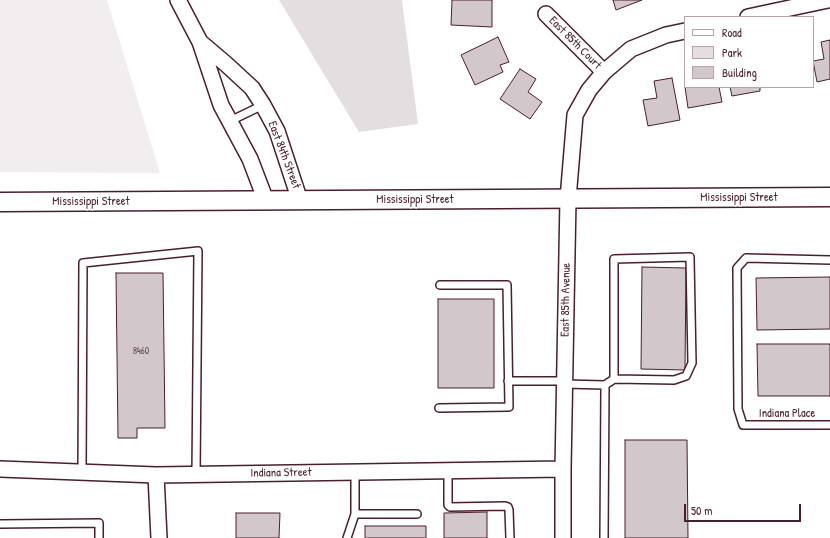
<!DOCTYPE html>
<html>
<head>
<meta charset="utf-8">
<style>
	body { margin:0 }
	#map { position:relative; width:830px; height:538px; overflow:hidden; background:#fff; font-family:"Patrick Hand",sans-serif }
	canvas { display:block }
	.legend { position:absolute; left:684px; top:16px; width:130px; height:72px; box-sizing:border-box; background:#fff; border:1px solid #b7a5aa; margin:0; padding:5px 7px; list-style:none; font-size:12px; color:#4a1f2b }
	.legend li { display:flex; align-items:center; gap:8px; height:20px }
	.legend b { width:20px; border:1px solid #b7a5aa }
	.scale { position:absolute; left:684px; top:504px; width:117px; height:18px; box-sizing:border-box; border:2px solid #4a1f2b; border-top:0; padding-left:5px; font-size:12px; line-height:14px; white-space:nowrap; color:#4a1f2b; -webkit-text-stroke:3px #fff; paint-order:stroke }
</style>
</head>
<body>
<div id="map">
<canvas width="830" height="538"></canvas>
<ul class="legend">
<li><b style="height:5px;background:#fff"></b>Road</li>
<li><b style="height:11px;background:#e5dee0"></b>Park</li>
<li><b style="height:11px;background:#d2c7cb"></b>Building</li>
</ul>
<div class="scale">50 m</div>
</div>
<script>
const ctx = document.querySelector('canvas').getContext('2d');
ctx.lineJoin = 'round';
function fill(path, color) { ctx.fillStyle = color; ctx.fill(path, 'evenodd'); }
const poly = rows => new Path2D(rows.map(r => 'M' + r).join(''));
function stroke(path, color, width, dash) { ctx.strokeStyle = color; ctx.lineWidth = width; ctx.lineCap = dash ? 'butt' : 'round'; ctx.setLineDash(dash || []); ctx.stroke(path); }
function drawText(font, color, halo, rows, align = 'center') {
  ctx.font = font + ' "Patrick Hand",sans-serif'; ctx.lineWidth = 3; ctx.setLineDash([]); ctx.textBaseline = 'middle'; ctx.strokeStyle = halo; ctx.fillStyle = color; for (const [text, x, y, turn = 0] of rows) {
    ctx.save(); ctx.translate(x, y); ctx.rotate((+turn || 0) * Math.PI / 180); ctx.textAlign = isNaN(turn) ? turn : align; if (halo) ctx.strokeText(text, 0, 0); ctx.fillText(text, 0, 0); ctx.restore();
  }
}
const built = poly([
	[0,0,107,0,160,173,0,172]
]);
const green = poly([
	[279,0,402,0,418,124,359,132]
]);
const building = poly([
	[452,0,492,0,492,27,451,25,452,0],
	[613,0,642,0,616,10,613,0],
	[498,37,509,62,500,65,503,72,475,85,461,55,498,37],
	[830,40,830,79,817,82,813,61,824,59,821,42,830,40],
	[520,69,536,79,528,92,542,102,530,119,500,99,520,69],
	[672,78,680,120,648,126,643,100,657,98,654,81,672,78],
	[685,87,719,87,722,102,688,108,685,87],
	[730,87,760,87,760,91,732,96,730,87],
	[642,267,686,268,685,370,641,369,642,267],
	[116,273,163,273,165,428,137,428,137,438,118,438,116,273],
	[830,277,830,329,757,330,756,278,830,277],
	[438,299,494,299,494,388,438,388,438,299],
	[757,344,830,344,830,396,758,396,757,344],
	[625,440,687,440,688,538,625,538,625,440],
	[487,512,487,538,444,538,444,513,487,512],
	[236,513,280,513,279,538,236,538,236,513],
	[365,526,426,526,426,538,365,538,365,526]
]);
const service = poly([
	[230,121,263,105],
	[830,260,746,258,737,268,738,409,743,425,830,425],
	[508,381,564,381],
	[564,384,605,385],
	[439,408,509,407,507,285,440,285],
	[448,471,448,505,450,507,505,506,508,507,509,510,510,538],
	[82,472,83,263,198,251,196,475],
	[355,514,417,514],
	[0,524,99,523,99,538],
	[347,538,355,514,355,472],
	[604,538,605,385,614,379,674,380,686,376,692,363,690,257,614,259,614,379]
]);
const minor = poly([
	[178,0,200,42,221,105,250,159,266,201],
	[546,14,604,72],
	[748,17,828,0],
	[200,42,226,64,252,88,263,105,277,131,300,201],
	[0,469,156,475,563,469],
	[156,475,159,538],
	[563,538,563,469,568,199,575,115,589,90,604,72,631,49,666,35,685,31]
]);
const tertiary = poly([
	[0,202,830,197]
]);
const numberNames = [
	["8460",141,351]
];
const streetNames = [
	["East 85th Court",575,43,45],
	["East 84th Street",284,155,69],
	["Mississippi Street",739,198],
	["Mississippi Street",415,200],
	["Mississippi Street",91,202],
	["East 85th Avenue",566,300,-89],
	["Indiana Place",787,414],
	["Indiana Street",281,473,-1]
];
fill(built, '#f2eeef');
fill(green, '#e5dee0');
fill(building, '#d2c7cb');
stroke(building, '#4a1f2b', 1);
stroke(service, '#4a1f2b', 10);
stroke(minor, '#4a1f2b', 18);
stroke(tertiary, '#4a1f2b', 21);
stroke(service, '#fff', 7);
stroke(minor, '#fff', 15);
stroke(tertiary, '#fff', 18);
drawText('10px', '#6c4953', null, numberNames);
drawText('12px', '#4a1f2b', '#fff', streetNames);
</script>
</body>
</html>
